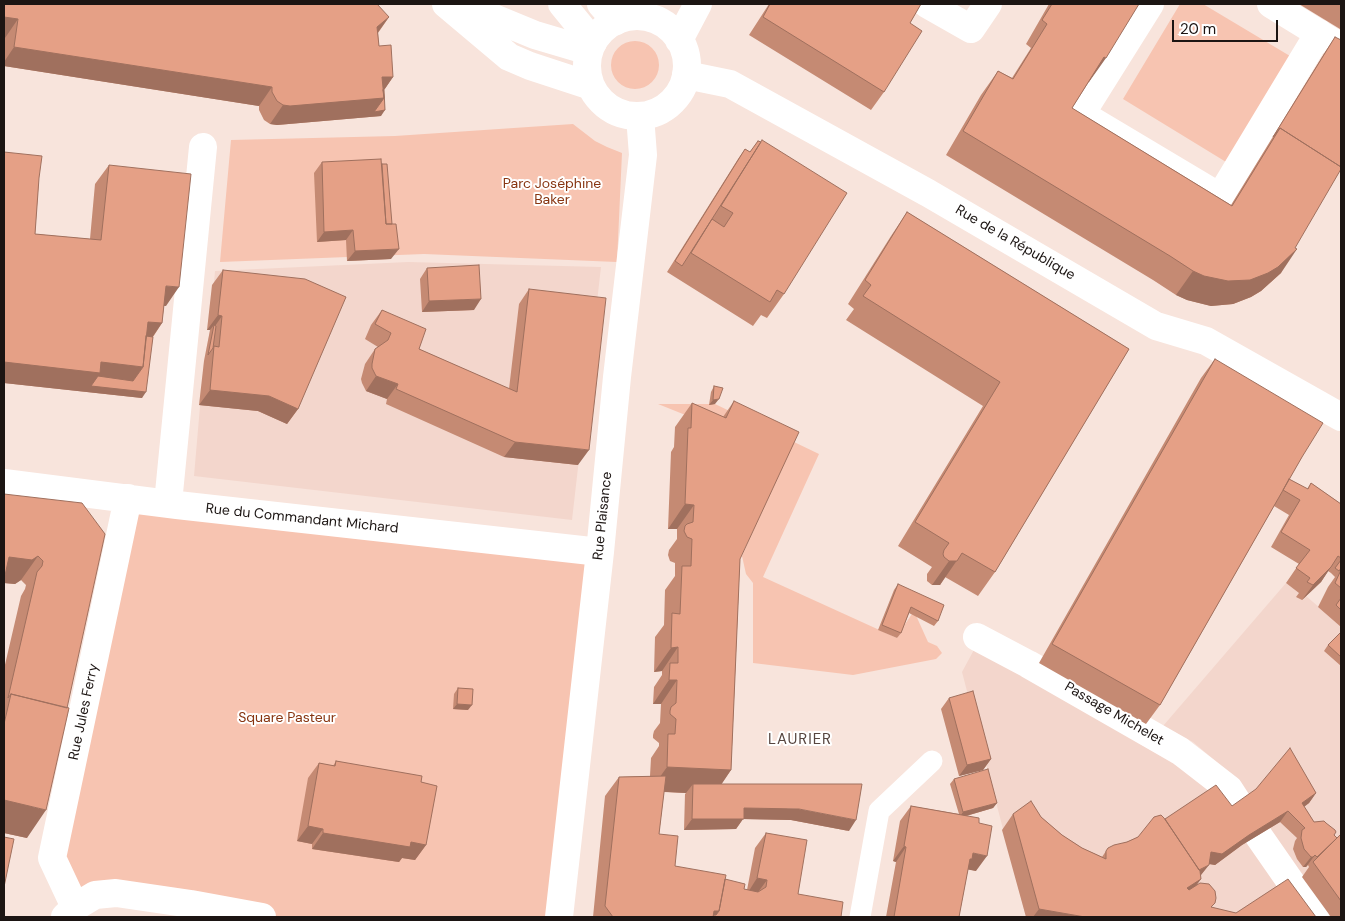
<!DOCTYPE html>
<html>
<head>
<meta charset="utf-8">
<style>
	body { margin:0 }
	#map { position:relative; width:1345px; height:921px; overflow:hidden; background:#f8e4dc; font-family:"DM Sans",sans-serif }
	canvas { display:block }
	.frame { position:absolute; inset:0; border:5px solid #1c1513; pointer-events:none }
	.scale { position:absolute; left:1172px; top:20px; width:106px; height:22px; box-sizing:border-box; border:2px solid #1c1513; border-top:0; padding-left:6px; font-size:15px; line-height:18px; white-space:nowrap; color:#1c1513; -webkit-text-stroke:4px #fff; paint-order:stroke }
</style>
</head>
<body>
<div id="map">
<canvas width="1345" height="921"></canvas>
<div class="frame"></div>
<div class="scale">20 m</div>
</div>
<script>
const ctx = document.querySelector('canvas').getContext('2d');
ctx.lineJoin = 'round';
function fill(path, color) { ctx.fillStyle = color; ctx.fill(path, 'evenodd'); }
const poly = rows => new Path2D(rows.map(r => 'M' + r).join(''));
function stroke(path, color, width, dash) { ctx.strokeStyle = color; ctx.lineWidth = width; ctx.lineCap = dash ? 'butt' : 'round'; ctx.setLineDash(dash || []); ctx.stroke(path); }
function drawText(font, color, halo, rows, align = 'center') {
  ctx.font = font + ' "DM Sans",sans-serif'; ctx.lineWidth = 4; ctx.setLineDash([]); ctx.textBaseline = 'middle'; ctx.strokeStyle = halo; ctx.fillStyle = color; for (const [text, x, y, turn = 0] of rows) {
    ctx.save(); ctx.translate(x, y); ctx.rotate((+turn || 0) * Math.PI / 180); ctx.textAlign = isNaN(turn) ? turn : align; if (halo) ctx.strokeText(text, 0, 0); ctx.fillText(text, 0, 0); ctx.restore();
  }
}
const built = poly([
	[408,262,601,267,572,520,194,476,204,360,210,331,215,271],
	[1286,583,1306,596,1341,626,1341,917,1331,917,1232,775,1193,742,1163,726],
	[976,646,1216,789,1252,839,1294,917,1026,917,962,672]
]);
const green = poly([
	[1180,4,1203,4,1295,59,1231,165,1123,99],
	'611 65a24 24 0 1 1 48 0a24 24 0 1 1-48 0Z',
	[573,124,595,141,607,147,622,153,617,262,424,254,220,262,231,140,395,136],
	[658,404,715,404,819,454,763,577,897,638,899,633,914,611,928,642,937,646,942,653,936,659,853,675,753,663,753,583,746,574,742,556,785,455],
	[128,498,600,552,559,917,262,917,191,904,75,907,52,858]
]);
const service = poly([
	[860,917,879,811,932,761]
]);
const pedestrian = poly([
	[927,4,971,29,988,4],
	[1150,4,1081,114,1220,197,1319,33],
	[1271,4,1341,47],
	[168,503,203,147],
	[977,637,1028,664,1180,751,1229,789,1240,806],
	[1258,835,1315,917]
]);
const minor = poly([
	[686,75,730,84,928,193,1156,326,1206,341,1341,417],
	[4,483,177,505,600,552],
	[75,907,52,858,128,498],
	[65,917,75,907,95,895,116,893,191,904,262,917],
	[559,917,600,552,617,377,643,155,640,116]
]);
const secondary = poly([
	[562,4,593,42],
	[601,4,616,21]
]);
const primary = poly([
	[446,4,509,57,530,66,591,86],
	[460,4,535,35,589,51],
	'587 66a50 50 0 1 1 100 0a50 50 0 1 1-100 0Z',
	[679,40,698,4]
]);
const wall = poly([
	[4,4,389,17,378,33,379,46,393,77,384,90,381,116,277,125,270,124,264,120,259,110,259,106,4,66,4,48,5,38],
	[769,4,921,4,910,23,884,92,871,110,749,35],
	[1049,4,1139,4,1072,108,1231,205,1325,52,1335,37,1281,273,1261,291,1251,297,1233,304,1211,306,1187,300,1176,295,1153,280,946,155,981,95,998,71,1012,78,1031,48,1026,44],
	[1299,4,1341,4,1341,27,1340,29],
	[758,141,784,294,767,318,761,315,753,326,667,272,738,159,745,149,750,152],
	[322,162,391,259,347,261,346,240,317,242,314,173],
	[109,165,166,306,164,306,162,323,153,337,142,398,4,383,39,178,35,234,90,239,95,184],
	[907,212,1129,349,995,572,978,596,945,577,940,585,932,585,927,581,927,574,932,567,898,546,983,406,846,320,854,309,848,304,891,236],
	[427,268,474,310,422,312,420,279],
	[223,270,298,409,287,424,258,411,199,405,204,361,210,330,207,330,212,285],
	[529,289,578,465,504,457,386,404,387,399,366,391,362,383,361,379,365,364,375,349,378,347,365,339,371,325,382,310,419,349,509,389,519,304],
	[1215,359,1302,457,1289,479,1307,489,1311,483,1341,504,1341,627,1318,607,1328,587,1335,577,1331,573,1328,571,1321,582,1302,600,1296,597,1299,593,1286,583,1299,564,1271,547,1289,515,1274,506,1160,705,1146,724,1039,663,1201,378],
	[714,386,715,404,709,405,711,392],
	[734,401,740,559,731,770,721,784,849,831,791,820,743,819,736,829,684,830,685,794,686,793,664,792,659,834,675,866,725,879,744,889,747,890,755,848,766,833,798,894,841,917,593,917,605,796,619,777,650,776,651,758,659,746,659,743,653,738,653,735,654,731,660,723,661,704,653,704,654,687,662,675,662,671,654,672,655,637,664,625,665,590,675,576,675,563,670,561,668,555,669,550,677,539,677,529,668,529,671,452,674,447,675,427,692,403,723,417],
	[82,503,27,838,4,833,4,669,21,596,25,589,26,585,21,580,15,584,4,583],
	[898,584,938,621,934,626,909,613,901,633,897,638,878,630,894,590],
	[1341,632,1341,666,1324,651,1328,645],
	[458,688,468,710,453,709,454,694],
	[949,698,991,759,983,770,959,776,941,709],
	[336,761,421,782,426,845,415,860,402,858,399,862,312,849,312,844,297,841,308,778,319,763,333,766],
	[954,779,997,803,993,808,966,816,976,871,968,869,959,917,886,917,896,862,893,861,900,821,911,806,959,814,950,784],
	[1316,793,1309,803,1304,807,1314,822,1334,835,1337,838,1341,834,1341,917,1331,917,1302,877,1309,867,1308,865,1306,867,1303,867,1297,859,1293,849,1295,841,1297,838,1280,822,1242,845,1215,865,1209,864,1200,876,1201,879,1196,885,1212,908,1236,913,1316,917,1026,917,1002,830,1013,814,1041,817,1062,835,1082,848,1102,857,1106,851,1138,837,1165,819,1232,806]
]);
const shadedWall = poly([
	[4,17,18,19,5,38,4,38],
	[389,17,376,35,377,27],
	[14,47,272,87,259,106,4,66,4,62],
	[1104,57,1106,58,1089,82,1087,82],
	[382,77,393,77,380,96],
	[384,98,385,110,381,116,277,125,270,124,283,105],
	[353,230,346,240,317,242,324,232],
	[399,249,391,259,347,261,355,251],
	[1297,249,1281,273,1261,291,1251,297,1233,304,1211,306,1187,300,1176,295,1193,271],
	[166,286,179,287,166,306,153,304],
	[481,299,474,310,422,312,429,301],
	[218,315,222,316,213,329,214,325,210,330,207,330],
	[148,322,162,323,149,342,138,341],
	[4,362,101,362,143,367,130,386,146,392,142,398,4,383],
	[376,376,398,384,387,399,366,391],
	[210,390,269,396,298,409,287,424,258,411,199,405],
	[719,399,715,404,709,405,713,400],
	[515,442,589,450,578,465,504,457],
	[685,504,694,505,677,529,668,529],
	[962,553,940,585,932,585,949,561],
	[38,556,21,580,15,584,4,583,4,564,9,557],
	[1331,567,1321,582,1302,600,1313,585],
	[678,647,662,671,654,672,671,648],
	[669,680,677,680,661,704,653,704],
	[457,704,472,705,468,710,453,709],
	[991,759,983,770,959,776,967,765],
	[667,767,731,770,715,794,693,784,686,793,650,791],
	[1316,793,1309,803,1294,814,1302,803],
	[4,800,46,810,27,838,4,833],
	[997,803,993,808,959,818,963,812],
	[744,808,799,809,856,820,849,831,791,820,743,819,736,829,684,830,692,819],
	[1288,811,1280,822,1242,845,1215,865,1204,863,1211,852,1249,835],
	[308,826,323,829,312,844,297,841],
	[323,833,411,842,426,845,415,860,402,858,399,862,312,849],
	[904,846,906,847,896,862,893,861],
	[973,853,987,856,976,871,965,869,962,874],
	[1315,855,1306,867,1303,867,1311,857],
	[1209,865,1201,875,1188,883,1195,873],
	[757,878,767,880,756,895,747,894],
	[1201,879,1190,894,1187,888],
	[1039,909,1085,917,1033,917],
	[714,911,719,911,715,917,711,917]
]);
const building = poly([
	[4,4,377,4,389,17,377,27,379,46,391,45,393,77,382,77,384,98,290,106,283,105,277,101,272,92,272,87,14,47,18,19,4,17,4,4],
	[770,4,921,4,910,23,922,31,884,92,763,17,770,4],
	[1052,4,1139,4,1106,58,1104,57,1072,108,1232,206,1280,128,1341,167,1341,169,1295,248,1297,249,1278,267,1268,273,1250,280,1228,281,1204,276,1193,271,1170,256,963,131,998,71,1013,79,1047,24,1042,20,1052,4],
	[1335,37,1341,40,1341,167,1280,128,1273,137,1335,37],
	[383,90,384,90,385,110,374,112,384,98,383,90],
	[762,140,847,193,784,294,777,290,770,302,691,253,712,219,724,227,733,213,721,206,762,140],
	[758,141,761,142,682,266,675,261,745,149,750,152,758,141],
	[4,152,42,156,39,178,35,234,101,240,109,165,191,174,179,287,166,286,162,323,148,322,143,367,101,362,100,373,4,362,4,152],
	[381,159,386,224,396,224,399,249,355,251,353,230,324,232,322,162,381,159],
	[382,164,387,164,392,224,386,224,382,164],
	[907,212,1129,349,995,572,962,553,957,561,949,561,944,557,943,554,944,550,949,543,915,522,1000,382,863,296,871,285,865,280,907,212],
	[479,265,481,299,429,301,427,268,479,265],
	[223,270,305,279,346,297,298,409,269,396,210,390,214,346,219,347,222,316,218,315,223,270],
	[529,289,606,298,589,450,515,442,396,389,398,384,376,376,372,368,372,364,375,349,388,340,391,333,375,324,382,310,426,329,419,349,517,392,529,289],
	[214,325,216,326,213,348,208,355,214,325],
	[146,336,153,337,146,392,91,386,98,376,133,381,143,367,146,336],
	[1215,359,1323,423,1302,457,1160,705,1052,644,1215,359],
	[714,386,723,388,719,399,713,400,714,386],
	[734,401,799,432,740,559,731,770,667,767,668,734,675,734,676,719,670,714,670,711,671,707,676,703,677,680,669,680,670,663,678,663,678,647,671,648,672,613,680,614,682,566,691,566,692,539,687,537,684,531,685,526,687,524,693,522,694,505,685,504,688,428,691,428,692,403,726,418,734,401],
	[1289,479,1308,489,1311,483,1341,504,1341,558,1338,556,1331,567,1313,585,1307,582,1310,578,1296,568,1310,550,1281,532,1300,500,1283,490,1289,479],
	[4,494,82,503,105,534,67,708,11,694,8,698,37,572,42,566,43,561,38,556,32,560,9,557,4,580,4,494],
	[1341,560,1341,568,1339,571,1335,568,1341,560],
	[1341,570,1341,588,1335,583,1341,570],
	[898,584,944,605,938,621,911,607,901,633,882,625,898,584],
	[1341,598,1341,610,1336,605,1341,598],
	[1341,632,1341,657,1328,645,1341,632],
	[458,688,473,689,472,705,457,704,458,688],
	[973,691,991,759,967,765,949,698,973,691],
	[11,694,69,708,46,810,4,800,4,724,11,694],
	[1290,748,1316,793,1302,803,1314,822,1324,821,1326,823,1335,830,1336,832,1334,835,1337,838,1317,857,1315,855,1313,857,1311,857,1304,849,1301,838,1302,830,1305,828,1288,811,1249,835,1222,854,1211,852,1209,865,1199,870,1165,819,1216,785,1232,806,1256,789,1290,748],
	[336,761,422,776,421,782,437,786,426,845,411,842,410,847,323,833,323,829,308,826,319,763,335,766,336,761],
	[988,769,997,803,963,812,954,779,988,769],
	[666,776,659,834,678,836,675,866,726,875,719,911,714,911,713,917,613,917,605,906,619,777,666,776],
	[693,784,862,784,856,820,799,809,744,808,744,819,692,819,693,784],
	[1031,801,1041,817,1062,835,1082,848,1106,859,1106,851,1108,848,1114,845,1127,842,1138,837,1154,817,1161,815,1164,818,1200,871,1201,879,1187,888,1189,890,1200,883,1209,884,1215,891,1216,898,1215,903,1211,907,1236,913,1288,879,1316,917,1085,917,1039,909,1013,814,1031,801],
	[911,806,979,818,979,823,992,826,987,856,973,853,972,859,970,859,959,917,894,917,906,847,904,846,911,806],
	[766,833,807,840,798,894,843,902,841,917,713,917,714,915,716,915,719,911,725,879,745,884,744,889,758,892,766,887,767,880,757,878,766,833],
	[1341,834,1341,901,1313,862,1341,834],
	[4,837,14,839,4,887,4,837]
]);
const parkNames = [
	["Parc Joséphine",552,184],
	["Baker",552,200],
	["Square Pasteur",287,718]
];
const streetNames = [
	["Rue de la République",1015,243,30],
	["Rue Plaisance",603,516,-84],
	["Rue du Commandant Michard",302,519,6],
	["Rue Jules Ferry",84,712,-78],
	["Passage Michelet",1114,714,30]
];
const neighbourhoodNames = [
	["LAURIER",800,740]
];
fill(built, '#f3d6cc');
fill(green, '#f7c4b1');
stroke(service, '#fff', 21);
stroke(pedestrian, '#fff', 28);
stroke(minor, '#fff', 28);
stroke(secondary, '#fff', 28);
stroke(primary, '#fff', 28);
fill(wall, '#c58a73');
fill(shadedWall, '#a0705e');
fill(building, '#e5a086');
stroke(building, '#a0705e', 1);
drawText('14px', '#873511', '#fff', parkNames);
drawText('14px', '#1c1513', '#fff', streetNames);
ctx.letterSpacing = '1px';
drawText('15px', '#574640', '#fff', neighbourhoodNames);
ctx.letterSpacing = '0px';
</script>
</body>
</html>
